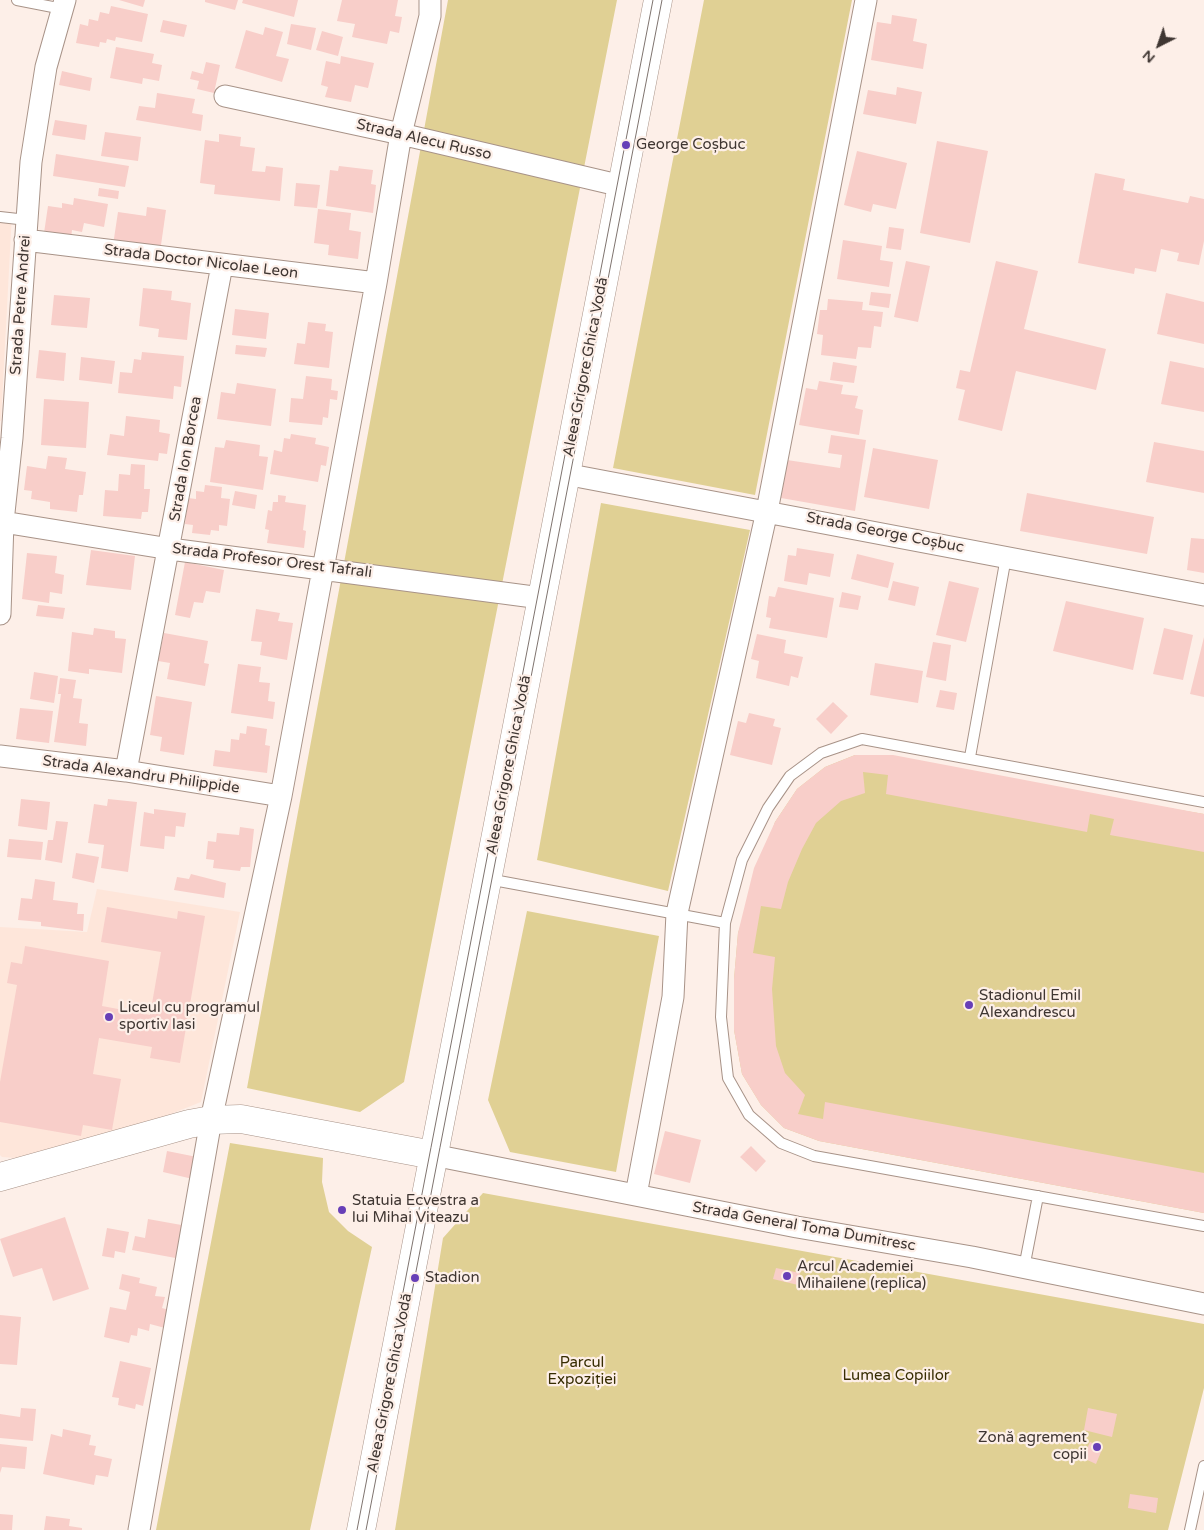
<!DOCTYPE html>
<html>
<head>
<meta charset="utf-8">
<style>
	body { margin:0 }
	#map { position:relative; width:1204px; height:1530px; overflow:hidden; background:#fdefe8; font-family:"Varela Round",sans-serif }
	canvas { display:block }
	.north { position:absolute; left:1134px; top:20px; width:50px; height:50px; -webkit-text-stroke:4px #fdefe8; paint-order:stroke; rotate:221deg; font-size:14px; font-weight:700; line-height:20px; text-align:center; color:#3f3632 }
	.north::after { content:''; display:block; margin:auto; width:18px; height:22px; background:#3f3632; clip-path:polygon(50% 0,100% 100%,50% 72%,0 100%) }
</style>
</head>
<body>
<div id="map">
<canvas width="1204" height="1530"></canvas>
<div class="north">N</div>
</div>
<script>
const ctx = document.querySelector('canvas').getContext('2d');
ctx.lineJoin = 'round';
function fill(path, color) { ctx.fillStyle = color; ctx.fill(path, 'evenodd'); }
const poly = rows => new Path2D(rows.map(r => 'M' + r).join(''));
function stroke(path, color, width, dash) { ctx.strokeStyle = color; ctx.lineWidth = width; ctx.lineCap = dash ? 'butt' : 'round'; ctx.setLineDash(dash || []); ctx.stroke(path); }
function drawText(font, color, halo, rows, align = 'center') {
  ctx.font = font + ' "Varela Round",sans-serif'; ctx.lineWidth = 4.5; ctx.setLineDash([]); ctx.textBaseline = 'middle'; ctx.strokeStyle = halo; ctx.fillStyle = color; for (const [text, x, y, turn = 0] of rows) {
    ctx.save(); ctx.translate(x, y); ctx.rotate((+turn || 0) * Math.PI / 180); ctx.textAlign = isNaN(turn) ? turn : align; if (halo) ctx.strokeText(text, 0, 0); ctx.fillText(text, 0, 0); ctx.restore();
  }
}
const built = poly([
	[0,211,12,213,1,421,0,421],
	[97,889,240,912,201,1102,97,1143,16,1158,2,1157,0,1155,0,927,87,932]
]);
const green = poly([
	[448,0,617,0,404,1082,360,1112,247,1088],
	[704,0,852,0,755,495,613,468],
	[601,503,750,530,668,891,537,860],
	[855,755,1204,814,1204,1213,819,1141,784,1128,761,1105,742,1074,734,1030,734,979,738,933,775,822,797,789,825,767],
	[527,911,659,936,616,1172,510,1152,488,1100],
	[230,1143,323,1158,322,1182,329,1212,348,1231,372,1247,310,1530,156,1530],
	[483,1193,1204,1324,1204,1388,1168,1530,395,1530,443,1238]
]);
const building = poly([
	[119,0,145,0,143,7],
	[205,0,238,0,235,10,205,2],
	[243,0,298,0,294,17,242,3],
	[342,0,398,0,395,16,402,17,399,33,390,31,387,44,352,37,355,24,337,21],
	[111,6,148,14,142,42,116,37,115,41,107,39,106,43,100,42,99,47,76,43,80,24,88,26,89,19,98,21,100,12,109,14],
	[892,15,917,19,913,41,927,44,923,69,871,60,877,22,891,24],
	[163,20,187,25,184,37,160,32],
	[291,24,316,28,311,50,287,44],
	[265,27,283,32,276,56,289,59,282,82,235,68,246,30,263,35],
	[322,31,343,37,338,56,316,50],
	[116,47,154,54,152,63,162,65,159,81,143,78,142,84,110,78],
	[341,56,374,63,368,88,355,85,351,102,325,97,328,87,321,85,326,61,340,64],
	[206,62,220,65,214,93,197,89,199,81,190,79,192,71,203,74],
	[62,71,92,78,90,91,59,85],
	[897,87,922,92,916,124,863,114,868,90,896,95],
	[157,93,195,99,192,113,203,115,201,131,136,120,139,106,155,108],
	[55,120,87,125,85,140,52,135],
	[105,132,141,137,138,161,101,156],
	[219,134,241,137,240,146,255,148,252,171,265,172,266,166,283,168,280,201,214,194,215,185,200,183,205,140,219,142],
	[937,141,988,151,970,243,920,233],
	[857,151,907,163,896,209,873,204,871,212,844,205],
	[56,154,129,166,125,187,53,176],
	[339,166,373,170,371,184,376,185,373,213,326,206,330,170,338,171],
	[1095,173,1125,179,1123,190,1188,203,1190,196,1204,199,1204,241,1199,265,1177,261,1179,253,1161,249,1156,272,1135,268,1134,274,1078,263],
	[296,183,320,185,317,208,294,206],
	[99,188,119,191,118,199,98,196],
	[74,198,108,204,104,227,84,223,82,232,72,230,71,238,44,233,48,206,62,208,62,203,73,205],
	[147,207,166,210,160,252,113,245,118,212,146,216],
	[318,209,351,213,349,230,361,232,358,259,328,255,329,245,314,243],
	[889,227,904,229,901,250,886,248],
	[843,240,882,246,880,260,893,262,889,287,837,279],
	[906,261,930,266,918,322,894,317],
	[996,261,1038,271,1024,329,1106,349,1096,390,1016,371,1002,431,958,420,965,390,956,388,960,370,970,372],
	[143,288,172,291,171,300,191,303,187,340,158,337,159,329,139,326],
	[871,292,891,294,889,308,869,305],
	[1166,293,1204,302,1204,344,1157,334],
	[54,295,90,298,87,328,51,325],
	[828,299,863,302,862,310,883,312,881,327,874,326,871,348,858,347,856,359,821,355,823,335,817,334,820,310,827,310],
	[235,309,269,313,266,339,232,335],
	[308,322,326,324,325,331,333,332,329,368,294,364,297,343,305,344],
	[236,345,267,348,265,357,235,354],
	[39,350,66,353,64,381,36,378],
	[142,352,184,356,181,387,174,386,173,399,118,393,120,372,132,373,134,359,141,360],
	[81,357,115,361,112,384,79,380],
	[1170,361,1204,368,1204,412,1161,404],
	[833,362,857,366,854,383,830,380],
	[306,376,332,379,331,390,338,391,337,400,330,399,328,418,323,417,322,425,289,422,291,398,303,399],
	[819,381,843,385,841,394,858,396,855,408,863,410,859,435,799,425,806,388,817,390],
	[237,383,276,389,271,426,217,419,221,392,235,394],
	[44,399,89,402,86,448,41,445],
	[126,416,160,420,159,432,170,434,167,454,159,453,158,461,107,455,110,434,124,436],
	[291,434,316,438,315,444,329,447,326,466,321,465,318,482,270,474,274,450,282,452,284,438,290,439],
	[831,435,866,440,855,511,781,498,787,460,840,468,842,455,828,453],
	[226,440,260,445,259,456,268,457,263,490,210,482,215,447,224,448],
	[1154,442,1204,451,1204,493,1146,482],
	[873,448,938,460,929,509,864,497],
	[48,456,67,458,65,469,86,472,83,495,79,495,77,512,50,509,50,502,31,499,32,491,24,490,27,466,46,469],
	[131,464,145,465,144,489,150,489,148,512,142,512,141,519,103,516,105,490,118,491,119,474,130,475],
	[205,485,222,487,221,498,230,499,227,526,219,525,219,531,211,530,210,535,192,533,193,525,185,524,188,498,196,499,196,491,204,492],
	[235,491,257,495,255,509,232,505],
	[1027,493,1154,517,1147,554,1020,531],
	[278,495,286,496,285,502,306,505,303,530,306,531,304,548,267,543,269,530,265,529,268,510,272,511,273,502,278,502],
	[1191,538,1204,539,1204,573,1187,570],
	[797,548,834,554,830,577,809,573,807,585,784,581,788,555,796,556],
	[91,550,135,556,131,590,86,585],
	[27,553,57,556,55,573,64,575,62,594,50,592,49,603,22,599],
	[857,554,894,563,888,588,851,579],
	[185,562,224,570,220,593,206,591,203,603,194,602,190,618,175,615],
	[893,581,919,587,915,606,888,600],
	[949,581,979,588,966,642,936,635],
	[778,587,834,598,827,638,769,628,771,618,766,617,769,596,775,597],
	[842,592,861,596,858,610,839,607],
	[1066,601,1144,618,1133,670,1053,651],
	[38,605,65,608,63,619,36,616],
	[256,609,280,613,278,621,293,623,287,660,260,655,262,642,251,641],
	[94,628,115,631,115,638,126,639,122,673,89,669,89,674,68,671,72,632,93,635],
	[1164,628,1193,635,1183,680,1153,674],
	[164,633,208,641,204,663,209,664,205,686,167,679,170,663,158,661],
	[757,634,786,640,784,653,803,657,798,678,791,676,789,686,756,678,759,661,751,659],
	[1204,637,1204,697,1190,694],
	[933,642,951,645,946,681,926,677],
	[875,663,923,671,918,703,870,695],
	[238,664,261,667,259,682,270,683,268,701,275,702,273,719,231,713],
	[34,672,58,676,54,703,30,699],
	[60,678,76,680,73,698,82,699,79,723,88,724,86,746,54,742,61,694,58,694],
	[940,690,957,693,954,710,936,707],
	[156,696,192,702,184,755,160,751,162,737,150,735],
	[833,702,848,716,831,734,816,719],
	[20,708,53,711,49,743,16,739],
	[749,713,775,719,773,726,781,728,772,765,730,755,738,721,746,723],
	[247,726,267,729,265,745,270,746,267,773,213,766,215,750,230,752,231,739,239,740,240,733,246,734],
	[855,755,893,755,1204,814,1204,852,1110,835,1114,819,1090,814,1087,832,886,794,888,775,863,772,865,793,841,801,816,823,802,849,788,882,781,909,761,906,753,953,775,957,772,989,776,1046,785,1073,805,1095,798,1114,823,1119,825,1102,1204,1173,1204,1213,819,1141,784,1128,761,1105,742,1074,734,1030,734,979,738,933,754,868,775,822,797,789,825,767],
	[21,799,50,802,47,830,18,826],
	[108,799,137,802,128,872,101,868,104,845,88,843,94,804,107,806],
	[154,809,186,813,184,827,176,826,175,837,165,836,164,849,140,846,144,812,154,814],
	[56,821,68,822,62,863,45,860,48,840,53,840],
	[240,827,254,829,250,867,241,867,240,871,213,868,214,860,206,859,208,841,216,842,217,833,239,835],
	[9,839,43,842,41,860,7,857],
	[76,853,99,857,94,883,72,878],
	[191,874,226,883,224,898,174,890,177,877,189,879],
	[35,879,55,882,53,900,78,903,77,914,84,914,83,931,41,926,41,922,18,920,21,898,32,899],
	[107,907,177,919,178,911,205,916,180,1063,150,1058,152,1047,99,1038,93,1074,121,1079,112,1130,83,1125,81,1136,0,1122,0,1082,17,985,7,983,11,962,22,964,25,946,109,961,102,1006,150,1015,161,952,101,942],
	[665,1131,701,1140,690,1183,654,1174],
	[751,1146,766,1161,756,1172,740,1157],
	[167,1151,202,1158,197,1180,163,1172],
	[65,1217,89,1289,53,1301,42,1268,13,1277,0,1239],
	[148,1219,187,1226,181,1259,132,1250,135,1236,145,1238],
	[107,1228,129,1232,125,1253,115,1251,114,1258,102,1256],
	[776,1268,800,1273,798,1285,773,1279],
	[122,1274,140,1278,139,1283,157,1287,155,1296,165,1297,162,1308,169,1310,165,1328,150,1324,149,1331,138,1328,137,1336,131,1335,129,1343,104,1337,110,1307,126,1310,130,1292,119,1289],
	[0,1315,21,1317,17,1365,0,1364],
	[120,1361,151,1368,143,1406,136,1404,135,1409,118,1405,119,1398,112,1397],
	[21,1408,36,1409,33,1441,0,1438,0,1414,20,1417],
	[1088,1408,1117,1414,1112,1437,1084,1430],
	[63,1429,91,1435,89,1445,96,1446,94,1455,112,1459,108,1477,96,1475,94,1485,43,1474,51,1434,62,1437],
	[1090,1442,1103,1447,1096,1464,1083,1458],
	[0,1444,27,1447,25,1469,2,1467,0,1473],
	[1130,1494,1158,1498,1156,1513,1128,1508],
	[0,1514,13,1515,12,1530,0,1530],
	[46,1516,70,1519,69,1526,82,1528,82,1530,44,1530]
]);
const lane = poly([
	[17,0,63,9],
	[0,217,27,220],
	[970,757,1006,557],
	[1204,802,862,739,821,753,790,776,768,808,742,860,725,923,721,1017,728,1078,749,1115,781,1143,814,1156,1204,1226],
	[488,879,725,923],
	[1024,1268,1038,1196],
	[1190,1530,1204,1466]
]);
const street = poly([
	[225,96,401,134,622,186],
	[25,240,376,283],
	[565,474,1204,595],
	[3,522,170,549,541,598],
	[0,614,3,522,12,438,31,162,46,67,65,0],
	[0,756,126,771,281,796],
	[126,771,222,265],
	[433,1155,797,1227,972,1257,1204,1304],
	[636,1195,673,997,677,913,767,511,866,0],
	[139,1530,211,1120,281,796,376,283,401,134,430,16,430,0]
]);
const secondary = poly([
	[0,1177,189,1124,211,1120,241,1119,433,1155],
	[361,1530,658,0]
]);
const tram = poly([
	[357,1530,653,0],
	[366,1530,662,0]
]);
const markers = [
	[626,145,5,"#673fb7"],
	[969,1005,5,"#673fb7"],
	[109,1017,5,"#673fb7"],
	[342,1210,5,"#673fb7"],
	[787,1276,5,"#673fb7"],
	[415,1278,5,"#673fb7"],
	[1097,1447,5,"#673fb7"]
];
const streetNames = [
	["Strada Alecu Russo",424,140,13],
	["Strada Doctor Nicolae Leon",201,262,7],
	["Strada Petre Andrei",21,305,-86],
	["Aleea Grigore Ghica Vodă",586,367,-79],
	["Strada Ion Borcea",186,459,-80],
	["Strada George Coșbuc",885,533,11],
	["Strada Profesor Orest Tafrali",272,561,7],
	["Aleea Grigore Ghica Vodă",509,765,-79],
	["Strada Alexandru Philippide",141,775,8],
	["Strada General Toma Dumitresc",804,1227,10],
	["Aleea Grigore Ghica Vodă",390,1383,-79]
];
const poiNames = [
	["George Coșbuc",636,145],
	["Stadionul Emil",979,996],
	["Alexandrescu",979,1013],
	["Liceul cu programul",119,1008],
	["sportiv Iasi",119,1025],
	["Statuia Ecvestra a",352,1201],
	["lui Mihai Viteazu",352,1218],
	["Arcul Academiei",797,1267],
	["Mihailene (replica)",797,1284],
	["Stadion",425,1278],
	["Zonă agrement",1087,1438,"right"],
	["copii",1087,1455,"right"]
];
const parkNames = [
	["Parcul",582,1363],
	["Expoziției",582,1380],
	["Lumea Copiilor",896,1376]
];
fill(built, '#fee6da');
fill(green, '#e0d094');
fill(building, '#f8cec9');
stroke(lane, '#a89388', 12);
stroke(street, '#a89388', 23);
stroke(secondary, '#a89388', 29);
stroke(lane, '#fff', 10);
stroke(street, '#fff', 21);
stroke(secondary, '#fff', 28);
stroke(tram, '#7f746f', 1);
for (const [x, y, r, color] of markers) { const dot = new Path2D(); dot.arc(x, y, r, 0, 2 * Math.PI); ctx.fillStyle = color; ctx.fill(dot); stroke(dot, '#fdefe8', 2); }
drawText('15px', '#3f3632', '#fdefe8', streetNames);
drawText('15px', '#3f3632', '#fdefe8', poiNames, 'left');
drawText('15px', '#372d02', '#fdefe8', parkNames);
</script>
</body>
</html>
